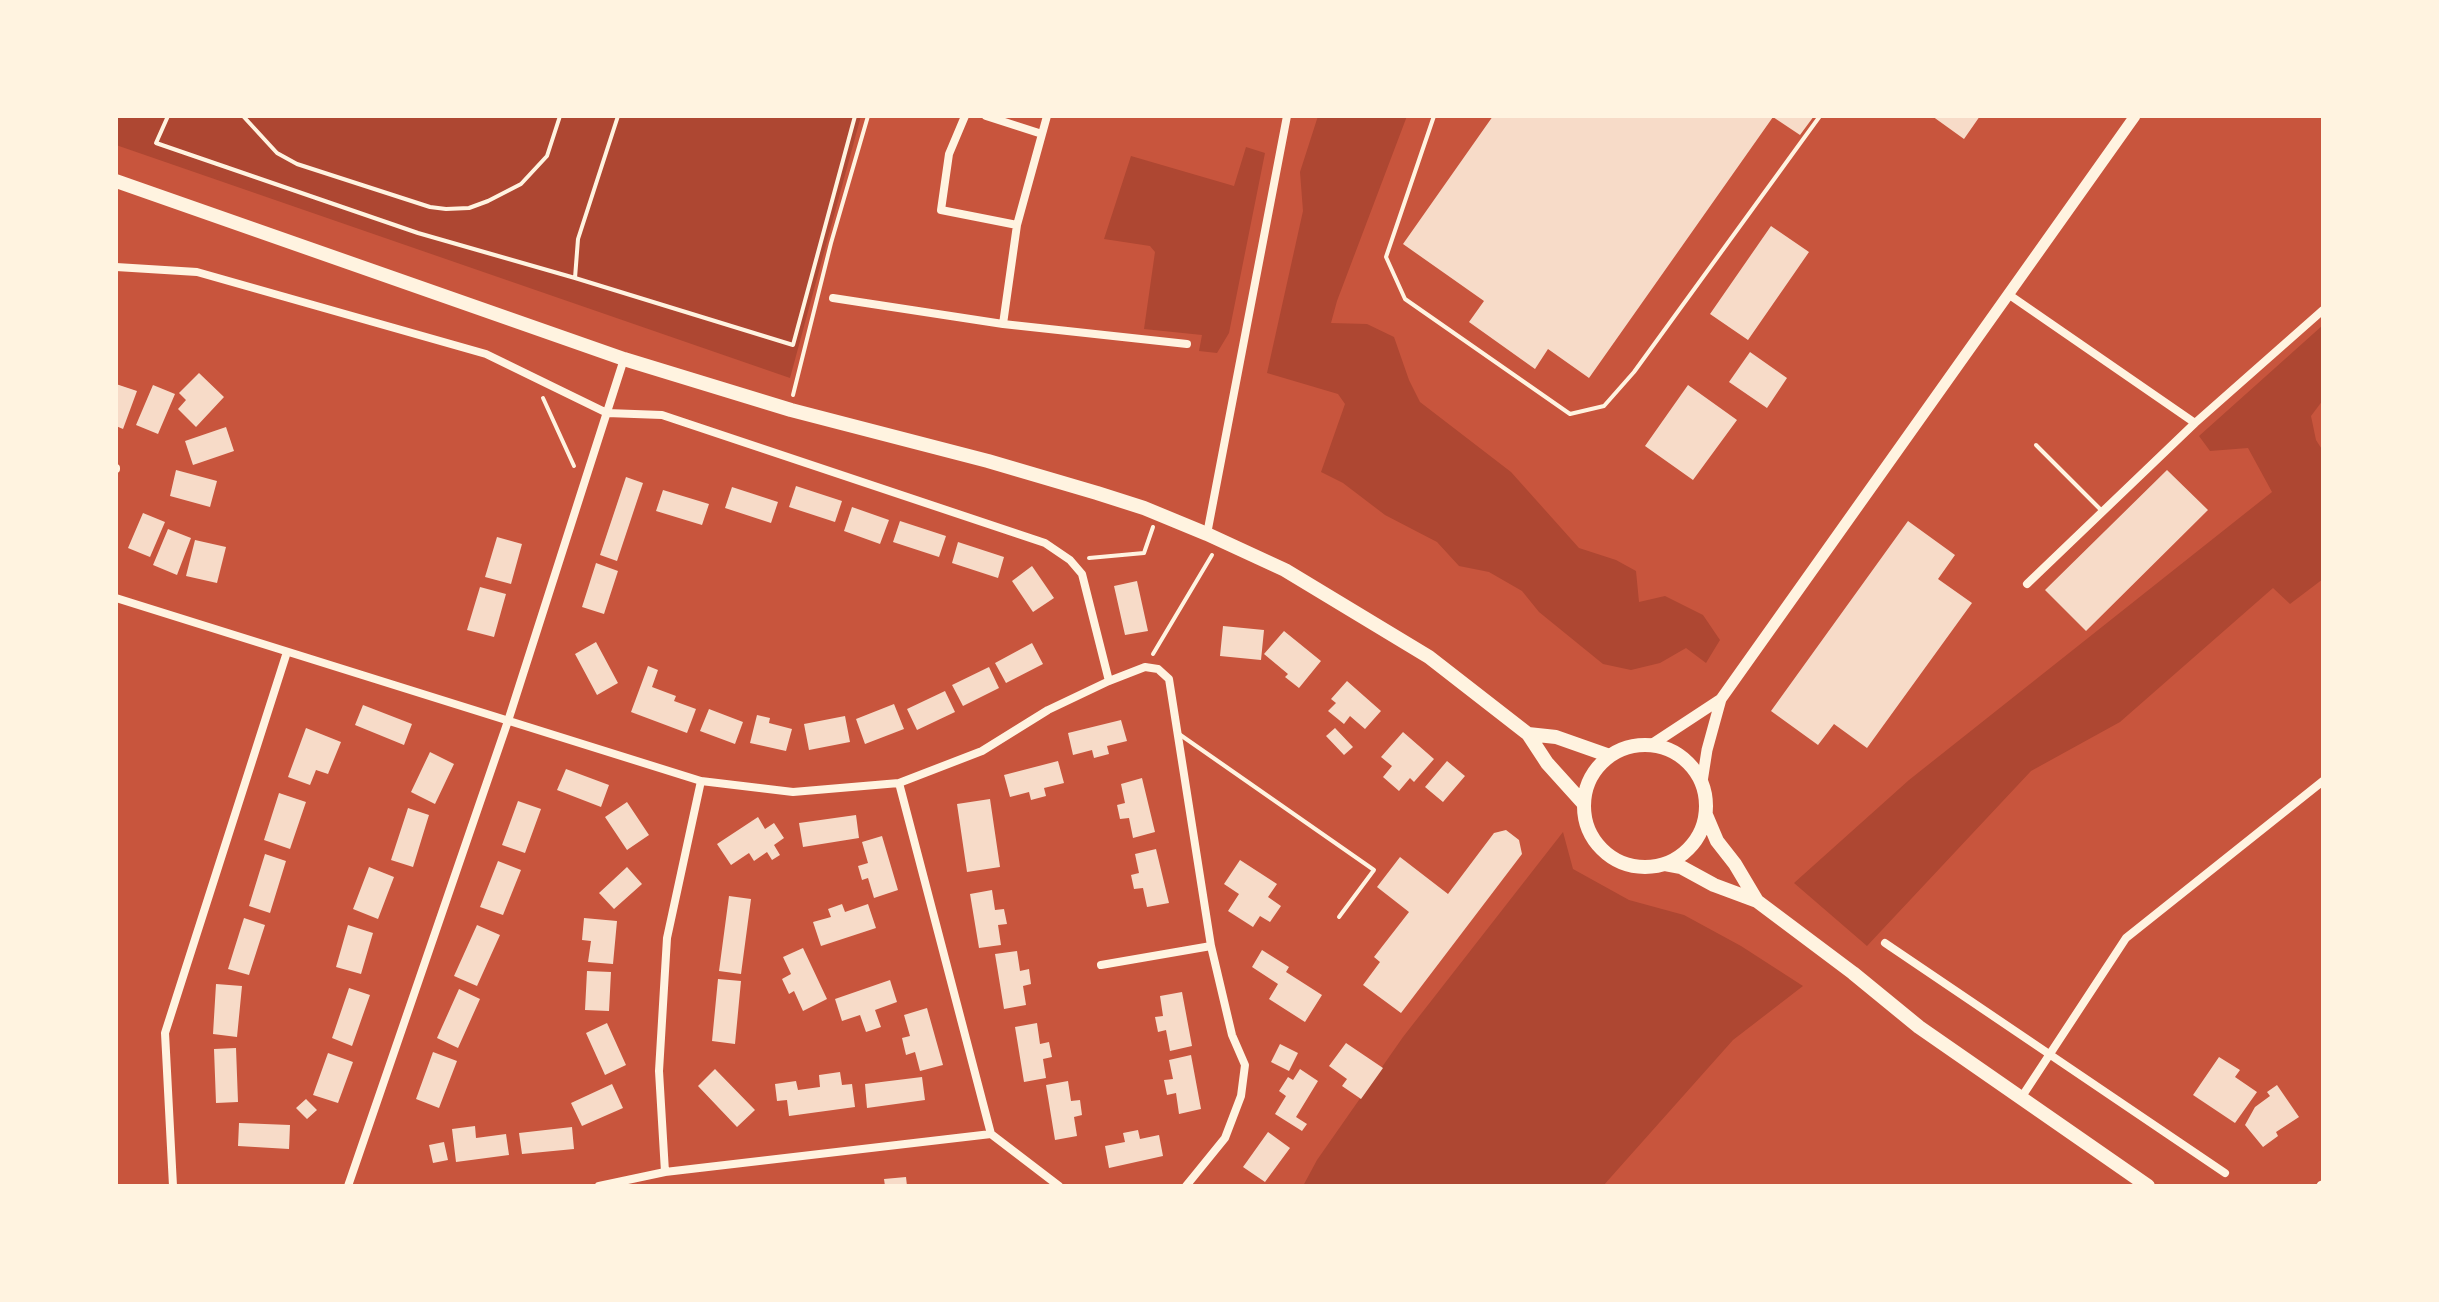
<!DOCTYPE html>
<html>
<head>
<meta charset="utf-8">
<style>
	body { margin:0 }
	#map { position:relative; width:2439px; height:1302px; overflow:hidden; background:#c8553d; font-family:"Roboto Condensed",sans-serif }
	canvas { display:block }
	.frame { position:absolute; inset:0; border:118px solid #fff3e0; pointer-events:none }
</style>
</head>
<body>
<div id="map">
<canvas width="2439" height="1302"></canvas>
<div class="frame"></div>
</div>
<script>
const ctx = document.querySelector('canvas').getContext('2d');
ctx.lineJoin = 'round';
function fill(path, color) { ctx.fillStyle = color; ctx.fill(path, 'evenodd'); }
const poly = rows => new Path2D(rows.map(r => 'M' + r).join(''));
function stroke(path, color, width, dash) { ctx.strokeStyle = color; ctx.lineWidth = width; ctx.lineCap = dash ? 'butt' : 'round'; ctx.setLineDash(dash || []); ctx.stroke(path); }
const green = poly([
	[116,116,861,116,790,378,116,145],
	[1318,116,1407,116,1337,301,1331,323,1367,324,1394,337,1409,380,1420,402,1511,472,1579,548,1616,560,1636,571,1639,602,1665,596,1703,615,1720,640,1706,663,1686,648,1660,663,1631,670,1603,664,1539,612,1522,591,1489,572,1459,566,1437,542,1385,515,1343,483,1321,472,1345,404,1338,394,1267,373,1303,211,1300,172],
	[1246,147,1265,153,1229,333,1217,353,1199,351,1202,335,1144,329,1155,252,1150,246,1104,239,1131,156,1234,186],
	[2323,325,2323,400,2311,416,2316,440,2323,451,2323,579,2290,604,2273,588,2120,722,2031,771,1867,946,1794,883,1909,780,2272,492,2248,448,2210,451,2199,436],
	[1563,832,1573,869,1629,900,1684,915,1741,946,1803,986,1733,1040,1603,1186,1303,1186,1317,1160,1403,1037]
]);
const building = poly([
	[1493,116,1814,116,1800,135,1773,117,1589,378,1548,349,1535,369,1469,322,1484,301,1403,244],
	[1932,116,1980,116,1964,139],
	[1771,226,1809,252,1748,340,1710,314],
	[1750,352,1787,378,1767,408,1729,382],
	[199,373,224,397,196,427,178,409,186,400,179,393],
	[116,384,137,391,123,429,116,426],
	[153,385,175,394,158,434,136,425],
	[1688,385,1737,420,1693,480,1645,446],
	[226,427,234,451,193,465,185,441],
	[176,470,217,481,210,507,170,496],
	[2167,470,2208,510,2086,631,2045,590],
	[626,477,643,483,617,561,600,555],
	[796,486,842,501,835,522,789,507],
	[732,487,778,502,771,523,725,508],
	[663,490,709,504,702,525,656,511],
	[852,507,889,520,880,544,844,531],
	[143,513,165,522,150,557,128,548],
	[900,521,946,536,939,557,893,542],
	[1908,521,1955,555,1938,579,1972,603,1867,748,1834,724,1818,745,1771,711],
	[168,529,191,538,177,575,153,565],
	[497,537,522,544,511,584,485,577],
	[195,540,226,547,217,583,186,576],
	[958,542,1004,557,998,578,952,563],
	[596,563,618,571,604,614,582,607],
	[1032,566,1054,598,1033,612,1012,581],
	[1137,581,1148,631,1125,635,1114,586],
	[480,587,506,594,494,637,467,630],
	[1223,626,1264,630,1261,660,1220,656],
	[1284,631,1321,661,1299,688,1285,677,1288,674,1264,654],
	[596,642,618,683,597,695,575,654],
	[1032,643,1043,664,1006,683,995,663],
	[648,666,658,670,652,687,676,696,674,701,696,709,687,733,631,712],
	[989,667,999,688,963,706,952,685],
	[1347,681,1381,711,1365,729,1350,716,1344,724,1328,711,1336,703,1331,699],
	[945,691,955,712,917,730,907,709],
	[894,704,904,729,865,744,856,719],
	[363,705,412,724,404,745,355,725],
	[709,709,743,722,735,744,700,731],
	[757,715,770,718,769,723,792,729,786,751,750,743],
	[845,716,850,742,809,750,804,724],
	[1121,720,1127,741,1107,746,1109,754,1094,758,1092,750,1073,755,1068,733],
	[306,728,341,742,328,774,316,770,310,785,288,777],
	[1335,728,1353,747,1344,755,1326,736],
	[1403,732,1434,759,1414,782,1410,778,1399,791,1383,777,1392,766,1381,757],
	[430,752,454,764,435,804,411,792],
	[1058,761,1064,783,1044,788,1046,796,1031,800,1029,792,1010,797,1004,775],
	[1447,761,1465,776,1443,802,1425,787],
	[566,769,609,785,601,807,557,790],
	[1142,778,1155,832,1133,838,1129,818,1120,819,1117,805,1125,803,1121,784],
	[279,793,306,802,290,849,264,840],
	[990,799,1000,867,967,872,957,804],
	[518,801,541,809,525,853,502,845],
	[627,802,649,835,627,850,605,817],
	[408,808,429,815,413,867,391,860],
	[856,815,859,838,803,847,799,823],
	[758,817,765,829,774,823,784,838,774,845,780,855,772,860,767,852,754,861,749,853,731,865,717,844],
	[1506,830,1519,840,1522,854,1401,1013,1363,985,1380,962,1374,957,1409,912,1377,887,1400,857,1448,894,1494,833],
	[882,836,898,890,874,898,868,878,862,880,858,866,868,863,862,842],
	[1156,849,1169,903,1147,907,1143,888,1134,889,1131,875,1139,873,1135,854],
	[265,854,286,861,270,913,249,906],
	[1240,860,1277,884,1268,897,1281,906,1270,922,1260,916,1253,927,1228,911,1239,894,1224,884],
	[498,861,521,870,503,915,480,907],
	[369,867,394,877,378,919,353,909],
	[627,867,642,884,614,909,599,893],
	[992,890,995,910,1004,909,1007,924,998,925,1001,945,979,948,970,894],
	[729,896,751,899,741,974,719,971],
	[842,904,845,912,868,904,876,928,821,946,813,922,831,917,828,909],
	[244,918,265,925,249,975,228,969],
	[584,918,617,921,613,964,588,962,591,941,582,940],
	[348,925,373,933,361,974,336,967],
	[477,925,500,935,477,986,454,976],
	[803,948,827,999,803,1011,794,991,789,994,782,979,791,974,783,957],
	[1262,950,1289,967,1286,972,1322,995,1305,1022,1269,999,1278,984,1252,967],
	[1017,951,1020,971,1029,969,1031,984,1023,986,1026,1005,1004,1009,995,954],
	[587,971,611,972,609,1011,585,1010],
	[718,979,741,981,735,1044,712,1041],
	[890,980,897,1002,875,1010,881,1027,866,1032,860,1015,842,1021,835,999],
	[216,984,242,986,237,1037,213,1034],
	[349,988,370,995,352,1046,332,1038],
	[459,989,480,999,458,1048,437,1038],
	[1182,992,1192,1046,1170,1051,1166,1030,1158,1032,1155,1017,1163,1016,1160,996],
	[927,1008,943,1065,920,1071,915,1052,906,1055,902,1038,910,1036,904,1015],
	[607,1023,626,1065,605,1075,586,1033],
	[1037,1023,1040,1044,1049,1042,1052,1057,1043,1059,1046,1078,1024,1082,1015,1027],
	[1346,1043,1383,1068,1361,1099,1342,1086,1347,1079,1329,1066],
	[1280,1044,1298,1053,1289,1071,1271,1062],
	[236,1048,238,1102,216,1103,214,1049],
	[433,1052,457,1061,439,1108,416,1099],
	[328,1053,353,1062,338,1103,313,1095],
	[1191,1055,1201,1109,1179,1114,1176,1093,1167,1095,1164,1080,1173,1079,1169,1060],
	[2219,1057,2240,1070,2235,1077,2257,1092,2235,1123,2193,1095],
	[715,1069,755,1110,737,1127,698,1086],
	[1300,1069,1318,1081,1296,1117,1307,1124,1302,1131,1275,1114,1286,1096,1279,1091,1288,1077,1293,1080],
	[840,1072,842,1085,852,1084,855,1107,789,1116,787,1100,777,1101,775,1084,796,1081,798,1090,820,1087,819,1075],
	[922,1077,925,1100,867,1108,865,1084],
	[1068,1081,1071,1101,1080,1100,1082,1115,1074,1117,1077,1136,1055,1140,1046,1085],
	[612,1084,623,1108,582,1126,571,1103],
	[2277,1085,2299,1117,2276,1132,2278,1136,2263,1147,2245,1125,2255,1107,2270,1096,2267,1092],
	[306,1099,317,1110,307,1119,296,1108],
	[239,1123,290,1125,289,1149,238,1146],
	[475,1126,476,1138,506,1134,509,1155,456,1162,452,1129],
	[572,1127,574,1149,522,1154,519,1133],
	[1138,1130,1140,1139,1159,1135,1163,1156,1109,1168,1105,1146,1125,1142,1123,1133],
	[1268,1132,1290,1148,1265,1182,1243,1167],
	[444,1142,448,1160,433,1163,429,1145],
	[906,1177,907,1186,885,1186,884,1179]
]);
const path = poly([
	[168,116,156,143,418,233,575,278],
	[243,116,277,153,297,164,430,207,446,209,469,208,488,201,521,184,547,156,560,116],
	[618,116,578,239,575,278,793,345,855,116],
	[793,395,831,243,868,116],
	[543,398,574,466],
	[1089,558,1144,553,1153,527],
	[1153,654,1212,555]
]);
const service = poly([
	[1434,116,1386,257,1405,299,1570,414,1604,406,1634,372,1820,116],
	[2036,445,2102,511],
	[1179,734,1374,870,1339,917]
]);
const minor = poly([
	[965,116,949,154,941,210,1017,225],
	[986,116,1042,134],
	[116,267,197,272,486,354,607,413,662,415,1045,543,1070,560,1082,574,1109,681],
	[2008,294,2195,423],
	[833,298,1003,324,1187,344],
	[1003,324,1017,225,1047,116],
	[116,469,116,468],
	[1207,534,1287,116],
	[2027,584,2195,423,2323,310],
	[116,598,701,781,793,792,899,783,982,751,1048,710,1109,681,1145,667,1158,669,1169,679,1211,946,1232,1035,1245,1065,1241,1096,1225,1138,1186,1186],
	[899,783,991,1134,1059,1186],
	[1885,943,2225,1173],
	[1101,965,1211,946],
	[2021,1098,2126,938,2323,781],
	[665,1172,659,1071,667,938,701,781],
	[173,1186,165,1033,287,652],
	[348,1186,508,721,624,359],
	[599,1186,665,1172,991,1134]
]);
const tertiary = poly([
	[1651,745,1721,699],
	[1702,782,1707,750,1721,699,2135,116],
	[2322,1186,2323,1186]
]);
const primary = poly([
	[116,181,624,359,791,410,988,461,1097,493,1144,508,1207,534,1285,570,1429,657,1528,734,1547,763,1584,804],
	[1528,734,1556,737,1610,756],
	'1584 806a61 61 0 1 1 122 0a61 61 0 1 1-122 0Z',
	[1706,815,1717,841,1735,864,1757,901],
	[1665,864,1681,867,1714,885,1757,901,1853,973,1919,1027,2148,1186]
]);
fill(green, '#ae4732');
fill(building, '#f7dbc8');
stroke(path, '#fff3e0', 4);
stroke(service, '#fff3e0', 4);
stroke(minor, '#fff3e0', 8);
stroke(tertiary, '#fff3e0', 11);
stroke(primary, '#fff3e0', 14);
</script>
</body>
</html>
